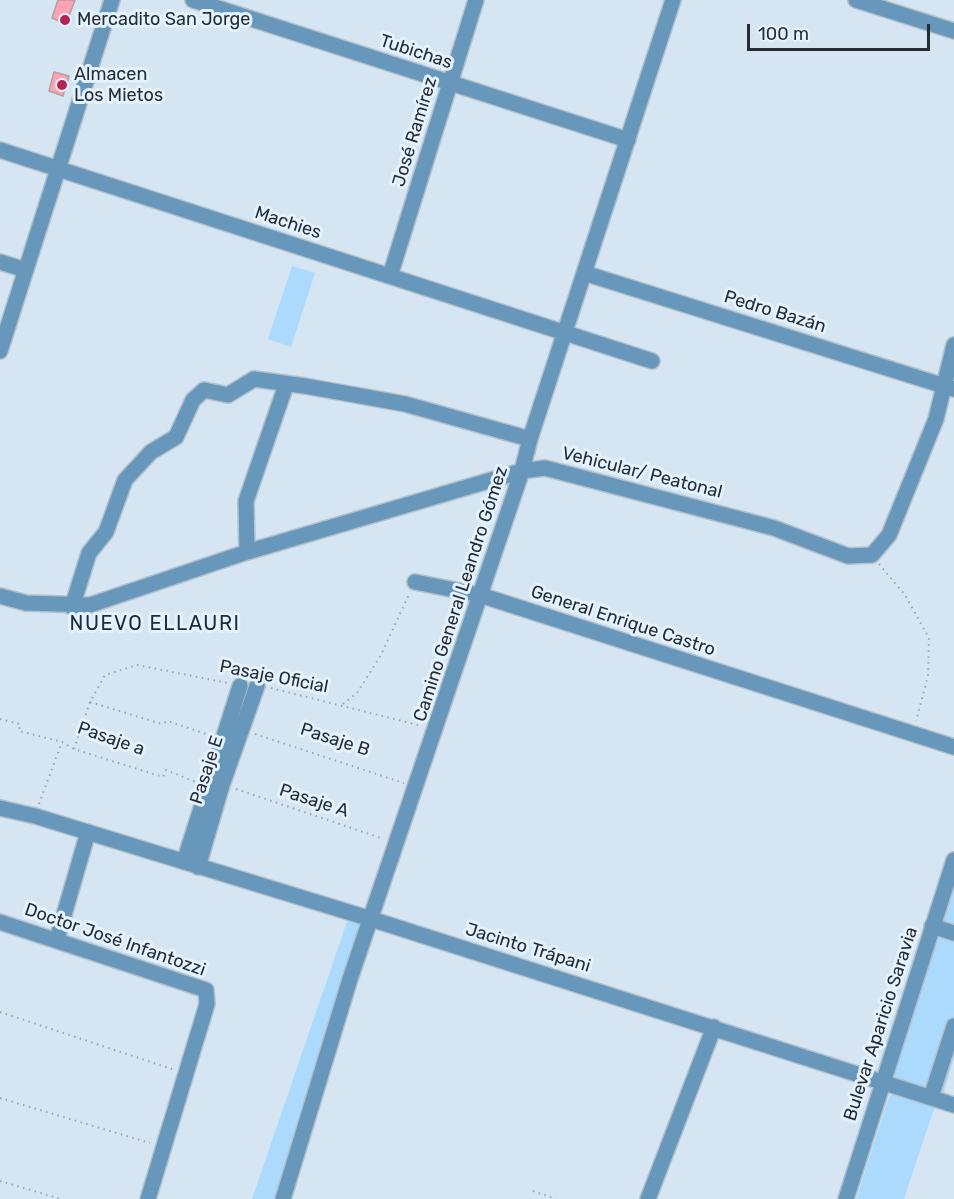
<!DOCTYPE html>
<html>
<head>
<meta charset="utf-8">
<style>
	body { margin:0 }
	#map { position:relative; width:954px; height:1199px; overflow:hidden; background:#d5e5f1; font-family:Rubik,sans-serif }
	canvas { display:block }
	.scale { position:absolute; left:747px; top:24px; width:183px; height:27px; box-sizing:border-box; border:3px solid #272d32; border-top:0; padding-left:8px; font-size:18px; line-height:21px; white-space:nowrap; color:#272d32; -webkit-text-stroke:4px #e2f2ff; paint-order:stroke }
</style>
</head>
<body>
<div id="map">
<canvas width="954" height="1199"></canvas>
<div class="scale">100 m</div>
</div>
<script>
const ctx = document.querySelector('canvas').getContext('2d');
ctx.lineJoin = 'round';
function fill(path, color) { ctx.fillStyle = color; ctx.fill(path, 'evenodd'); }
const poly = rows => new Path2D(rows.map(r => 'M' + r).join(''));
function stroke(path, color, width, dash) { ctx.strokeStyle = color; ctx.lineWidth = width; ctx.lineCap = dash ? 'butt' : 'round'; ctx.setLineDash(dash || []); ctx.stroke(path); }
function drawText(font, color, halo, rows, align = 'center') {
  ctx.font = font + ' Rubik,sans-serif'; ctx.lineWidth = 6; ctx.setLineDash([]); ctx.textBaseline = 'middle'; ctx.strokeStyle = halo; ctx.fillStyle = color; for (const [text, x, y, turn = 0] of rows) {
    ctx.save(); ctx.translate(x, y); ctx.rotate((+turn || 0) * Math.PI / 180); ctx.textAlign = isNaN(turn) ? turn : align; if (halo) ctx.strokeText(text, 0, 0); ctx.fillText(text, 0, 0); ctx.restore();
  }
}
const green = poly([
	[292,266,315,273,291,347,268,339],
	[954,879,954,1058,943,1095,897,1080,893,1071],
	[350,913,371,919,283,1199,252,1199],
	[893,1093,935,1106,904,1199,856,1199,889,1097]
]);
const building = poly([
	[58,0,75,0,66,24,52,18,58,0],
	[54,72,69,76,63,96,49,91,54,72]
]);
const path = poly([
	[879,564,905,595,929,638,928,676,916,721],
	[271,688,422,726],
	[90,702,162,724,168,721,209,735],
	[343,704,357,693,381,655,410,592],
	[0,719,20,724,19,731,62,742,74,749,163,777,166,770,196,782],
	[255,734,404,783],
	[74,749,90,702,105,675,137,665,228,683],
	[236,789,384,839],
	[39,804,62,742],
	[0,1012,172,1069],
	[0,1098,150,1143],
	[0,1181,61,1199],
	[533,1191,556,1199]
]);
const minor = poly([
	[193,0,628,140],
	[856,0,954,31],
	[0,150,652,361],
	[0,262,26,270],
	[584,273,954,389],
	[390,276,476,0],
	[0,351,112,0],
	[247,552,246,501,286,385],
	[415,582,480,595,954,747],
	[0,596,26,603,90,605,247,552,522,471,545,468,774,528,848,556,872,555,889,535,936,419,954,345],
	[72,607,89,553,106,532,125,480,151,452,176,437,193,400,204,390,228,395,254,379,305,386,405,404,530,439],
	[0,808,35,816,371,919,954,1105],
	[184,862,240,686],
	[198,867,222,785,257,686],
	[0,922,206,990,207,1004,148,1199],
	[932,926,954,933],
	[57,939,88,832],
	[931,1097,954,1026],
	[283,1199,350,979,522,471,530,439,673,0],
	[648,1199,714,1027],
	[846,1199,954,860]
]);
const markers = [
	[65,20,6,"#b42452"],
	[62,85,6,"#b42452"]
];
const poiNames = [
	["Mercadito San Jorge",77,20],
	["Almacen",74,75],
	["Los Mietos",74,96]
];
const streetNames = [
	["Tubichas",416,52,18],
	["José Ramírez",415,132,-73],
	["Machies",288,223,18],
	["Pedro Bazán",775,312,17],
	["Vehicular/ Peatonal",642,473,14],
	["Camino General Leandro Gómez",461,594,-72],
	["General Enrique Castro",623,621,18],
	["Pasaje Oficial",274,677,11],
	["Pasaje a",111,739,19],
	["Pasaje B",335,740,18],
	["Pasaje E",207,770,-72],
	["Pasaje A",314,801,18],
	["Doctor José Infantozzi",115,940,19],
	["Jacinto Trápani",528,948,17],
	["Bulevar Aparicio Saravia",881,1024,-72]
];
const neighbourhoodNames = [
	["NUEVO ELLAURI",155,624]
];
fill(green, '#acdafd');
fill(building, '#fea3b4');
stroke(building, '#b39ea1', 1.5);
stroke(minor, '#b2c0cb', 18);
stroke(path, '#99a6af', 2, [1.5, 4.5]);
stroke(minor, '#6798bc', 15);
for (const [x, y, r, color] of markers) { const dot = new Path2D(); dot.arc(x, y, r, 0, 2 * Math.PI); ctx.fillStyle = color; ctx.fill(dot); stroke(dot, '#e2f2ff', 2); }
drawText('18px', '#272d32', '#e2f2ff', poiNames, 'left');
drawText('18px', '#272d32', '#e2f2ff', streetNames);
ctx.letterSpacing = '1.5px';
drawText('20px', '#202c36', '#e2f2ff', neighbourhoodNames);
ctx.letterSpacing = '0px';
</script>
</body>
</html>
